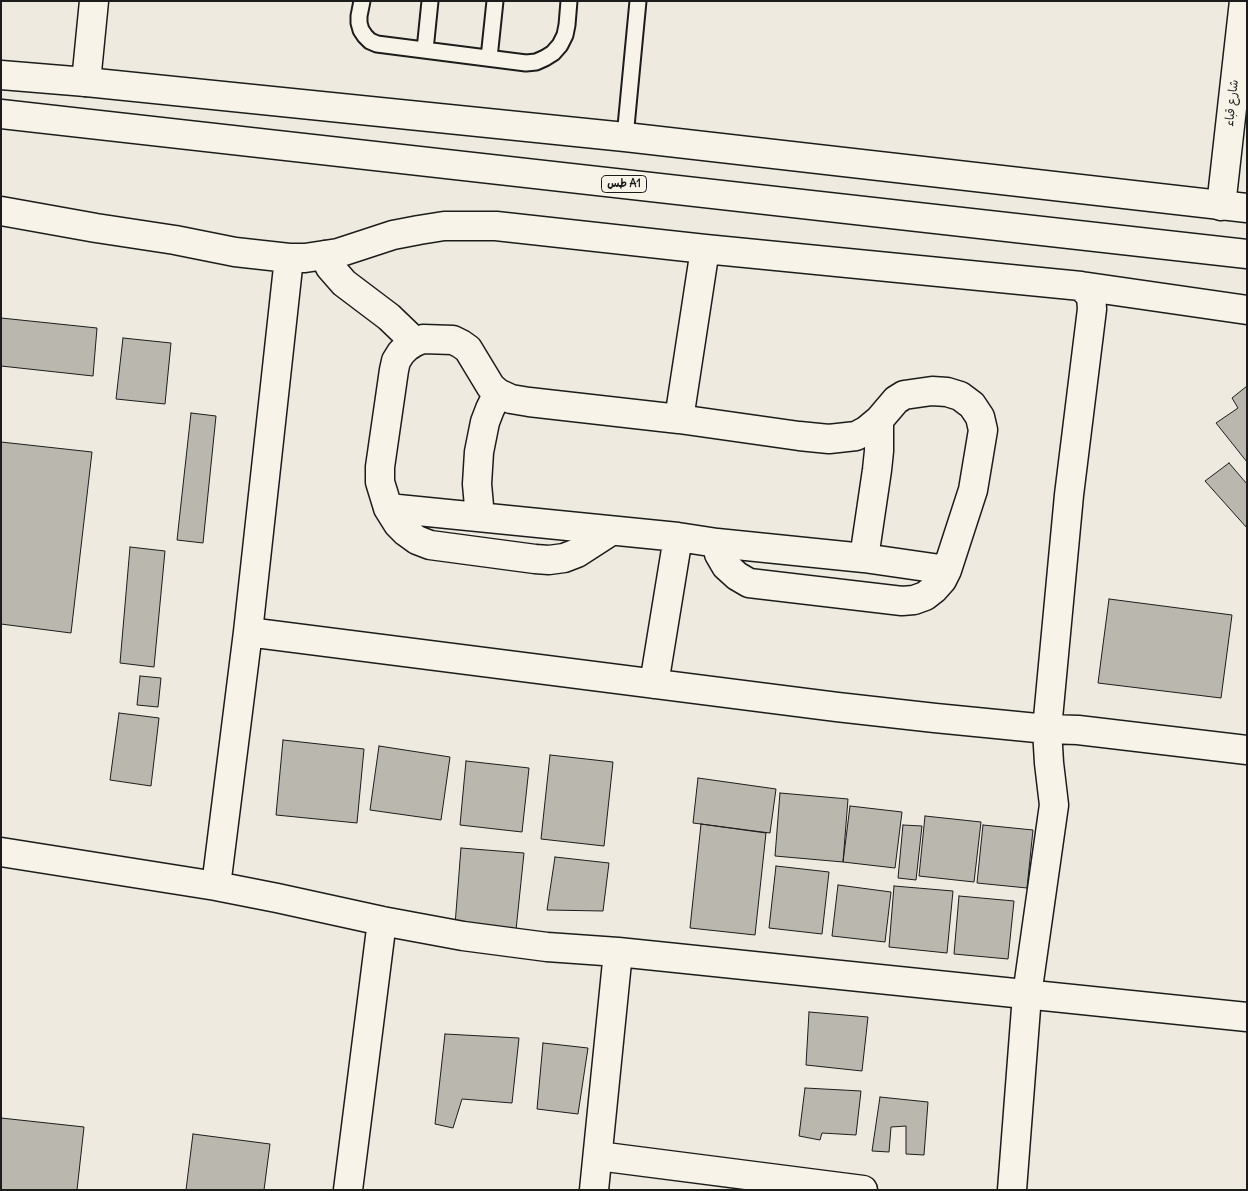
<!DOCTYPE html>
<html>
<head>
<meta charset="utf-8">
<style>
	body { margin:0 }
	#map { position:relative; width:1248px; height:1191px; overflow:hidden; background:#eeeae0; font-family:Delius,sans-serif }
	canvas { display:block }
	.frame { position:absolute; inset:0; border:2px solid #1c1c1c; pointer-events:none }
</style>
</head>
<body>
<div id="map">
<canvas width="1248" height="1191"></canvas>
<div class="frame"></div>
</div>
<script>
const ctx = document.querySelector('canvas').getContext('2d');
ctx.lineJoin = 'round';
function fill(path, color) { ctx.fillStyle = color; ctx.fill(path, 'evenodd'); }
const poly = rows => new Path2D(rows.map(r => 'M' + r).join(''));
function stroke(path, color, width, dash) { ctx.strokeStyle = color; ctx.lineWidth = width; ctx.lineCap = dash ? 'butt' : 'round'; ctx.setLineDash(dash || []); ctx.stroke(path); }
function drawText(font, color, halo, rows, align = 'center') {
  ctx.font = font + ' Delius,"Playpen Sans Arabic",sans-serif'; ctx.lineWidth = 4; ctx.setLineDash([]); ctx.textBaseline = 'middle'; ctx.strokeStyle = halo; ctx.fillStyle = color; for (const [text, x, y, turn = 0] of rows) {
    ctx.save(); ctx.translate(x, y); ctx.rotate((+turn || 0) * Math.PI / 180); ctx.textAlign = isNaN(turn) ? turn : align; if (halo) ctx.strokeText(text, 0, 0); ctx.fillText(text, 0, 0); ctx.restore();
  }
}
const building = poly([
	[1,318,97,328,93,376,1,366,1,318],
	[123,338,171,343,165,404,116,399,123,338],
	[1247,386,1247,462,1216,423,1238,408,1232,398,1247,386],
	[191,413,216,416,203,543,177,540,191,413],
	[1,442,92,452,71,633,1,624,1,442],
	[1229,463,1247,484,1247,528,1205,481,1229,463],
	[130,547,165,551,154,667,120,663,130,547],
	[1109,599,1232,615,1221,698,1098,683,1109,599],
	[140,676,161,678,158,707,137,705,140,676],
	[119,713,159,718,151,786,110,780,119,713],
	[283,740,364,749,357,823,276,815,283,740],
	[379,746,450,757,441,820,370,810,379,746],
	[550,755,613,762,604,846,541,839,550,755],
	[466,761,529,768,522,832,460,825,466,761],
	[698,778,776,789,770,833,693,823,698,778],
	[780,793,848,799,843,862,775,856,780,793],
	[850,806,902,812,895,868,843,862,850,806],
	[925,816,981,822,974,882,919,876,925,816],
	[701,824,766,833,755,935,690,928,701,824],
	[903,825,922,826,916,880,898,878,903,825],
	[983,825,1033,830,1027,888,977,883,983,825],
	[461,848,524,853,516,930,455,925,461,848],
	[555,857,609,863,603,911,547,910,555,857],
	[776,866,829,872,822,934,769,928,776,866],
	[838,885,891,892,885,942,832,936,838,885],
	[894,886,953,891,947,953,889,947,894,886],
	[959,896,1014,901,1008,959,954,954,959,896],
	[809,1012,868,1017,862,1071,806,1065,809,1012],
	[445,1034,519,1038,512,1103,462,1099,453,1128,435,1124,445,1034],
	[543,1043,588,1048,578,1114,537,1109,543,1043],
	[805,1088,861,1091,856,1135,822,1133,820,1140,799,1136,805,1088],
	[880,1097,928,1102,924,1155,906,1154,906,1126,891,1127,889,1152,872,1151,880,1097],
	[1,1118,84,1127,77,1190,1,1190,1,1118],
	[193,1134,270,1144,264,1190,186,1190,193,1134]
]);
const lane = poly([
	[362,1,359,16,359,23,361,30,365,36,370,41,377,44,526,63,536,62,545,58,553,53,560,45,565,35,567,25,569,1],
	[425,50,430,1],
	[489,58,495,1],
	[625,137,638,1]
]);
const street = poly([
	[86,82,94,1],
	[1221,206,1244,1],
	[1,211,96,228,175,240,235,252,289,258,305,258,338,253,393,235,419,230,444,226,496,226,705,249,1081,286,1091,296,1092,309,1069,495,1047,729,1049,763,1054,805,1027,995,1012,1190],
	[324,255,330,267,344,283,389,317,415,342],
	[1081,286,1247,310],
	[679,419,705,249],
	[388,508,678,537,717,543,864,558,947,570],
	[480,517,477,484,479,452,485,422,490,409,498,393],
	[611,531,577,553,564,558,549,560,535,559,430,545,417,540,406,532,398,524,388,508,380,482,380,467,394,370,396,361,401,353,407,347,415,342,423,339,453,340,461,344,468,349,491,387,498,393,511,399,529,402,679,419,799,436,829,439,856,436,867,430,879,420,896,400,904,395,932,391,947,392,960,396,972,405,980,417,983,430,973,490,947,570,942,580,934,589,925,596,914,600,902,601,749,583,737,576,726,566,719,554,717,543],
	[864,558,877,470,879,451,879,420],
	[248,632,837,707,935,718,1047,729,1078,730,1247,750],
	[654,684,678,537],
	[1,852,216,886,277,898,382,921,463,936,547,947,618,952,1247,1017],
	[216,886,248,632,289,258],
	[598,1156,863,1190],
	[348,1190,382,921],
	[594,1190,618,952]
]);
const highway = poly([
	[1,75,86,82,625,137,1247,208],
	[1,114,1247,254]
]);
const shields = [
	[624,184,45]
];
const shieldNames = [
	["طس A1",624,184]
];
const streetNames = [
	["شارع قباء",1232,103,-84]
];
fill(building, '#bab7af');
stroke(building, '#1c1c1c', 1);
stroke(lane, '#1c1c1c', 19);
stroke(street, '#1c1c1c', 31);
stroke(highway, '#1c1c1c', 31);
stroke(lane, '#f7f3e8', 15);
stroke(street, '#f7f3e8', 28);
stroke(highway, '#f7f3e8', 28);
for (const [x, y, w] of shields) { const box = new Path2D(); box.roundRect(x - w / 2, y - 8.5, w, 17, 4); ctx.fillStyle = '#f7f3e8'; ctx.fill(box); stroke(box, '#1c1c1c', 1); }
drawText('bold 11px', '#1c1c1c', null, shieldNames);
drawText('12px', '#1c1c1c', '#f7f3e8', streetNames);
</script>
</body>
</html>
